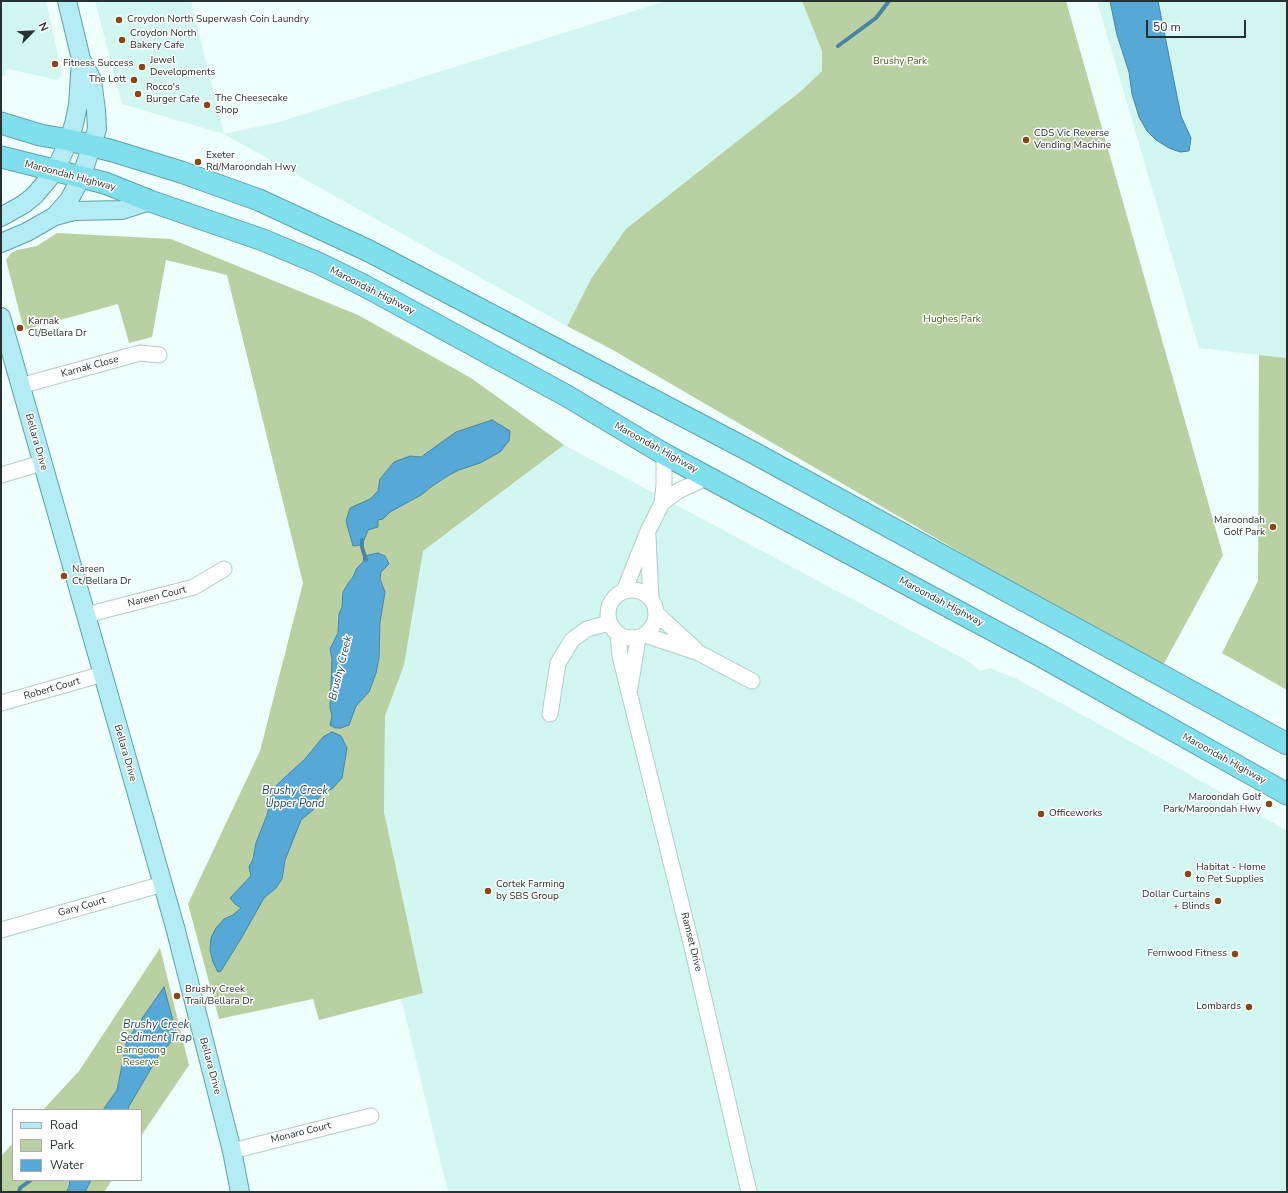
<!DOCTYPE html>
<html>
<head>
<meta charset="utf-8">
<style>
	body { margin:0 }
	#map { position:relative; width:1288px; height:1193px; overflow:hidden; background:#eefffc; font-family:"Nunito Sans",sans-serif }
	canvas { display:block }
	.frame { position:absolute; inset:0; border:2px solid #27312f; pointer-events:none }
	.legend { position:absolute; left:12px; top:1109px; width:130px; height:72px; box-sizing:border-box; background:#fff; border:1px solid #a9adac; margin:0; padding:5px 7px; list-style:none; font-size:12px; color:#27312f }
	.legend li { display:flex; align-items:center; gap:8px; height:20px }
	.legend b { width:20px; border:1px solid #a9adac }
	.north { position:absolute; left:12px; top:12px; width:40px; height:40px; -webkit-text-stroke:3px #fff; paint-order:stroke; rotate:66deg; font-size:11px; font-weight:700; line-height:16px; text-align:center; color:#27312f }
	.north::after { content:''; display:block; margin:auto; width:14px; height:18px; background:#27312f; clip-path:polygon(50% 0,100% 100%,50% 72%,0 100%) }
	.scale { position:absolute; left:1146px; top:20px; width:100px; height:18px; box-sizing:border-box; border:2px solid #27312f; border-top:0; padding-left:5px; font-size:12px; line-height:14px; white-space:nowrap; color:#27312f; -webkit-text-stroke:3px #fff; paint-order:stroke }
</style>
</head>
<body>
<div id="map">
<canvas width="1288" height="1193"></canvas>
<div class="frame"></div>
<ul class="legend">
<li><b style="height:5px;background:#b3ecf4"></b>Road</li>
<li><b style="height:11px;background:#b9d0a3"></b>Park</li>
<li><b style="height:11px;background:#56a9d6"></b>Water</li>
</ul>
<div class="north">N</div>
<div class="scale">50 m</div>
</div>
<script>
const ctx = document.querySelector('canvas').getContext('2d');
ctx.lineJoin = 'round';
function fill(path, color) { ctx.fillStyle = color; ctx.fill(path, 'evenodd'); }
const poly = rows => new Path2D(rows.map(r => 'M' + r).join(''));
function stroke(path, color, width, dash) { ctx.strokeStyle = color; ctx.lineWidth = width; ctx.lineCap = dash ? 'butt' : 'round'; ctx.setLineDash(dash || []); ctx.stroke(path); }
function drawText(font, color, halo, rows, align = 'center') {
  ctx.font = font + ' "Nunito Sans",sans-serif'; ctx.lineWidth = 3; ctx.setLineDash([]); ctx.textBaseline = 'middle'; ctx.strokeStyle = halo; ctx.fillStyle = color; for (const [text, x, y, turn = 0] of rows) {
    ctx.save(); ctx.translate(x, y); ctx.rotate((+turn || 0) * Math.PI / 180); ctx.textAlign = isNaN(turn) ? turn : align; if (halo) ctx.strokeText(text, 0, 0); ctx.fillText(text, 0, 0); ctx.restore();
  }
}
const built = poly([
	[1,1,46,1,62,74,58,80,7,69,5,76,1,77],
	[95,1,191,1,224,134,279,122,666,1,802,1,822,51,822,71,801,91,591,279,567,326,224,134,122,104],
	[1097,1,1287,1,1287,358,1199,348],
	[564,445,964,659,981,671,990,668,1017,679,1173,765,1287,831,1287,1192,448,1192,401,998,423,992,384,812,385,716,404,665,423,551]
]);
const green = poly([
	[802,1,1066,1,1223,555,1161,669,611,349,567,326,591,279,626,229,801,91,822,71,822,51],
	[57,233,171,239,358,315,471,378,564,445,423,551,404,665,385,716,384,812,423,993,319,1020,313,999,219,1019,188,904,260,751,303,583,227,275,166,260,152,337,129,343,118,304,24,330,6,260,11,253,17,250,37,246],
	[1259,355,1287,358,1287,690,1222,653,1258,581],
	[160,948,189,1065,141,1136,141,1110,43,1110,79,1071],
	[13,1143,13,1180,112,1180,104,1192,1,1192,1,1156]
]);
const water = poly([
	[1110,1,1158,1,1181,116,1191,138,1189,151,1180,152,1169,148,1156,140,1147,131,1139,117,1132,94,1129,72,1117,35,1110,1],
	[492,420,510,431,509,441,500,452,480,463,459,470,449,475,431,487,421,495,390,512,383,519,378,520,378,527,368,530,362,545,353,546,346,521,350,508,370,499,378,491,380,479,394,462,410,456,421,457,456,432,492,420],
	[378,553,385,556,389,564,381,572,380,579,385,592,380,622,379,658,376,673,369,692,356,706,349,725,341,728,335,728,330,725,332,716,330,708,332,659,330,649,338,633,339,614,342,607,343,592,349,582,353,577,357,568,363,562,364,556,378,553],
	[332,732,341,736,347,748,342,778,332,789,324,792,317,800,313,810,301,820,285,860,282,879,276,888,264,898,242,937,221,971,218,972,213,962,210,950,211,938,216,928,224,919,233,915,241,908,235,904,230,898,251,876,249,867,253,859,256,843,267,815,273,789,283,779,305,759,323,737,332,732],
	[164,987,177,1036,159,1055,128,1108,130,1110,103,1110,117,1090,127,1040,164,987],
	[70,1180,91,1180,85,1192,66,1192,69,1187,70,1180]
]);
const stream = poly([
	[838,46,876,18,889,1],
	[362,540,362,547,366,560],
	[19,1192,20,1188,31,1180]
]);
const minor = poly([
	[20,386,140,353,159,355],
	[1,475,42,463],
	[662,503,678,491,708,477],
	[648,536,651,599],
	'608 614a24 24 0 1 1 48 0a24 24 0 1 1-48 0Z',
	[624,591,648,531,662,503,664,485,664,454],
	[656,613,695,649],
	[86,615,194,587,224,569],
	[618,634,620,656,691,943,749,1192],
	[645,635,699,653,752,681],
	[630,688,638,638],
	[1,703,103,674],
	[550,714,558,663,572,640,587,629,609,623],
	[1,930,163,884],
	[232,1151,371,1116]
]);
const major = poly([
	[55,216,74,211,122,210,150,201],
	[1,217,24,204,35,195,55,171,69,140,74,124,78,105,81,60],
	[1,243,27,232,55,216,69,200,81,178,97,129,96,110,92,80,81,59,67,1],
	[1,317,175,927,232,1151,240,1192]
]);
const highway = poly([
	[1,123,40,135,69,140,113,151,181,172,259,200,369,251,754,453,1287,744],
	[1,157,105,183,150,201,263,240,318,263,363,285,567,396,664,454,1041,656,1287,794]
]);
const markers = [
	[119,20,4,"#894617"],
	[122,40,4,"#894617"],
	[55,64,4,"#894617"],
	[142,67,4,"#894617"],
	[134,80,4,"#894617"],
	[138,94,4,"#894617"],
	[207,105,4,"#894617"],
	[1026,140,4,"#894617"],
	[198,162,4,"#894617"],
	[20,328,4,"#894617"],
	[1273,527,4,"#894617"],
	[64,576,4,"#894617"],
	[1269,804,4,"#894617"],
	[1041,814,4,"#894617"],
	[1188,874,4,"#894617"],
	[488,891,4,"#894617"],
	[1218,901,4,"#894617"],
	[1235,954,4,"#894617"],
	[177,996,4,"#894617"],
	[1249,1007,4,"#894617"]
];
const poiNames = [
	["Croydon North Superwash Coin Laundry",127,20],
	["Croydon North",130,34],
	["Bakery Cafe",130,46],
	["Jewel",150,61],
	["Developments",150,73],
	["Fitness Success",63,64],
	["The Lott",126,80,"right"],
	["Rocco's",146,88],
	["Burger Cafe",146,100],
	["The Cheesecake",215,99],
	["Shop",215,111],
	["CDS Vic Reverse",1034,134],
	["Vending Machine",1034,146],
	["Exeter",206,156],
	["Rd/Maroondah Hwy",206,168],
	["Karnak",28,322],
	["Cl/Bellara Dr",28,334],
	["Maroondah",1265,521,"right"],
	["Golf Park",1265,533,"right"],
	["Nareen",72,570],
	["Ct/Bellara Dr",72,582],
	["Maroondah Golf",1261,798,"right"],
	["Park/Maroondah Hwy",1261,810,"right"],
	["Officeworks",1049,814],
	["Habitat - Home",1196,868],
	["to Pet Supplies",1196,880],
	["Cortek Farming",496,885],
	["by SBS Group",496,897],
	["Dollar Curtains",1210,895,"right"],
	["+ Blinds",1210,907,"right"],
	["Fernwood Fitness",1227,954,"right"],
	["Brushy Creek",185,990],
	["Trail/Bellara Dr",185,1002],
	["Lombards",1241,1007,"right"]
];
const parkNames = [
	["Brushy Park",900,62],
	["Hughes Park",952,320],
	["Barngeong",141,1051],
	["Reserve",141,1063]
];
const streetNames = [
	["Maroondah Highway",70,176,15],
	["Maroondah Highway",372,291,27],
	["Karnak Close",90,367,-15],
	["Bellara Drive",36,442,74],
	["Maroondah Highway",656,448,29],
	["Nareen Court",157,597,-14],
	["Maroondah Highway",941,602,28],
	["Robert Court",52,689,-16],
	["Bellara Drive",125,753,74],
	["Maroondah Highway",1224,759,29],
	["Gary Court",82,907,-16],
	["Ramset Drive",691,942,76],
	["Bellara Drive",210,1066,75],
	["Monaro Court",301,1133,-14]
];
const waterNames = [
	["Brushy Creek",341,668,-76],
	["Brushy Creek",295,791],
	["Upper Pond",295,804],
	["Brushy Creek",156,1025],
	["Sediment Trap",156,1038]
];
fill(built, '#d2f7f0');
fill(green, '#b9d0a3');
fill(water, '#56a9d6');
stroke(water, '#4885a4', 1);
stroke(stream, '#4885a4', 4);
stroke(minor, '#b2cdc7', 17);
stroke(major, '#61a2aa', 20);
stroke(highway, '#61a2aa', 23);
stroke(minor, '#fff', 15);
stroke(major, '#b3ecf4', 18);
stroke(highway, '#80dfed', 21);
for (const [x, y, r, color] of markers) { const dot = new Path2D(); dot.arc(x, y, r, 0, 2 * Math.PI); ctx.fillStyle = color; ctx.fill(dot); stroke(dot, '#fff', 1.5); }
drawText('10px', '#27312f', '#fff', poiNames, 'left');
drawText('10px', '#446319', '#fff', parkNames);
drawText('10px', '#27312f', '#fff', streetNames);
drawText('italic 11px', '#1b3f52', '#fff', waterNames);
</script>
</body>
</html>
